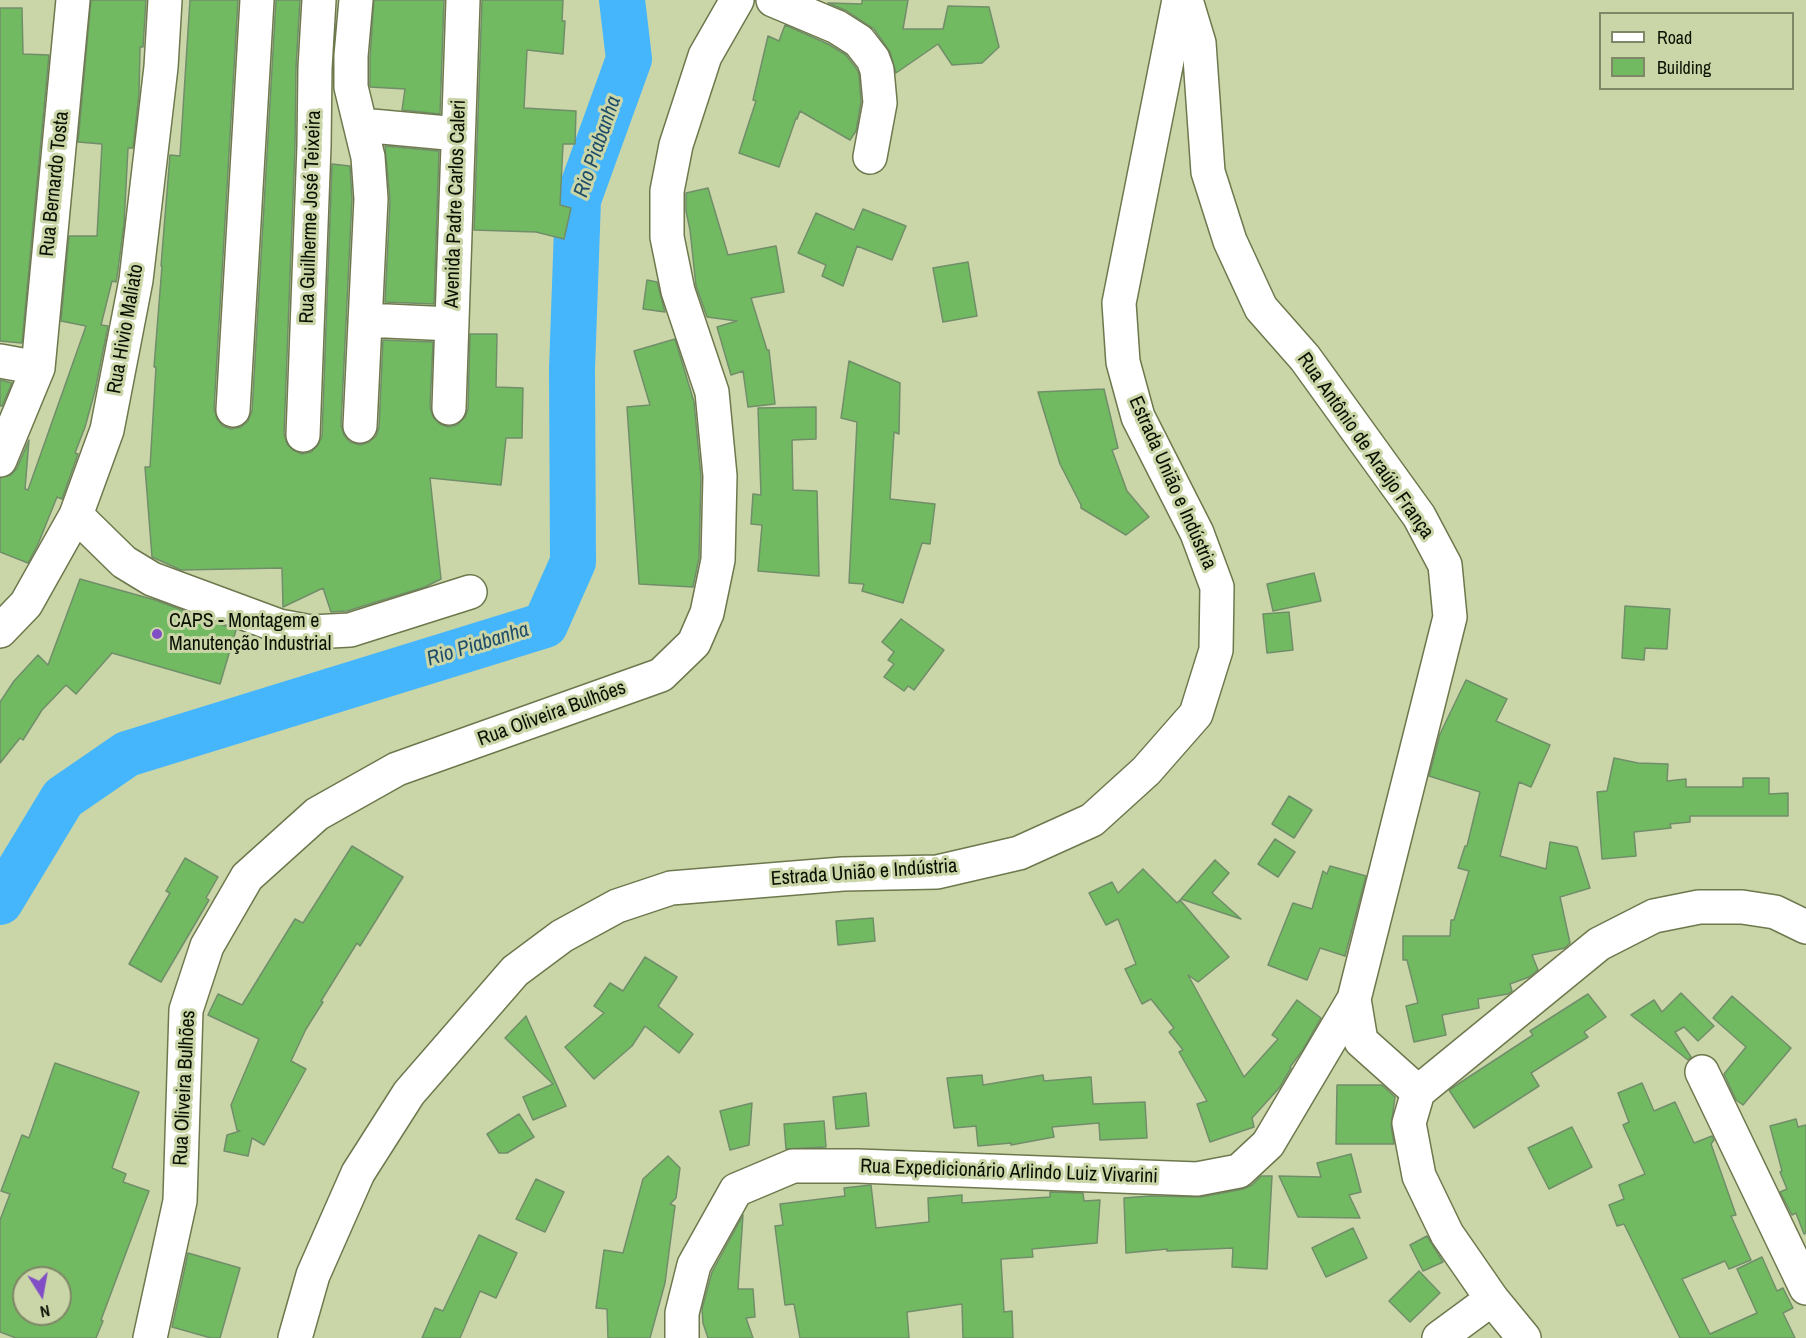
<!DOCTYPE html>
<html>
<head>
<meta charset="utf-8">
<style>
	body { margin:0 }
	#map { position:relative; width:1806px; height:1338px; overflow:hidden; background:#cad6a8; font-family:"Archivo Narrow",sans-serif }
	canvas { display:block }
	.legend { position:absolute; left:1599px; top:12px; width:195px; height:78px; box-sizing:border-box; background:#cad6a8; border:2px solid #7e8766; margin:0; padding:8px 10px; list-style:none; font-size:18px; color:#0c1002 }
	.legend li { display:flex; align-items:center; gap:12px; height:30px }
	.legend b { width:30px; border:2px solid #7e8766 }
	.north { position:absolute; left:12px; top:1266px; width:60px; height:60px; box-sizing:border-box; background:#cad6a8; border:2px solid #7e8766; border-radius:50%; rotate:169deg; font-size:16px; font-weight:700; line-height:24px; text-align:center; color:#0c1002 }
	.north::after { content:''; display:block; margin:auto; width:21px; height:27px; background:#814ec6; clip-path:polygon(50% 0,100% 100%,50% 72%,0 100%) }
</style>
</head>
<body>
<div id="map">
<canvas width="1806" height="1338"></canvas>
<ul class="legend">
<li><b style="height:8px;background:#fff"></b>Road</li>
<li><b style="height:16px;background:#72ba62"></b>Building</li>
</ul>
<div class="north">N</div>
</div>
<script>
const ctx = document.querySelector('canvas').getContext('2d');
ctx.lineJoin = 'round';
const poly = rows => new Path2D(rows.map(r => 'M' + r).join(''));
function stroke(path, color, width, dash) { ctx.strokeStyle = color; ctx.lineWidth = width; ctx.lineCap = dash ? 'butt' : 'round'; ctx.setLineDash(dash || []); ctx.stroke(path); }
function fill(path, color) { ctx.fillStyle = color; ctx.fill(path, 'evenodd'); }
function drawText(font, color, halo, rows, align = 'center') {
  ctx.font = font + ' "Archivo Narrow",sans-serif'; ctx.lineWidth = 6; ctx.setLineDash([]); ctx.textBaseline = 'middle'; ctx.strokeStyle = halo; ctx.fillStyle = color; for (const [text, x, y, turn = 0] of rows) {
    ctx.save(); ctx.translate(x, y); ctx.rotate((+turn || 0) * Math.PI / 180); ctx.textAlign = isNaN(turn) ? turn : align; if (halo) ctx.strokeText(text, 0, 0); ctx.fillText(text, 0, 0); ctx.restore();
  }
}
const river = poly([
	[0,902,63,798,127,754,545,625,573,562,572,369,578,200,629,59,622,0]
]);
const building = poly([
	[91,0,146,0,143,47,140,47,139,94,133,148,128,148,124,224,117,277,116,282,112,281,101,325,108,326,95,391,85,427,75,453,78,454,62,499,57,497,38,544,28,563,0,552,0,478,11,475,17,468,29,440,25,489,28,490,86,326,61,321,69,236,97,236,102,144,78,142,91,0],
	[190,0,238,0,214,409,217,419,223,426,231,429,241,427,248,421,252,411,276,0,300,0,296,68,295,146,284,434,287,444,293,450,302,454,311,452,318,445,322,436,332,164,350,166,352,199,341,425,344,435,350,442,360,445,369,442,376,436,379,427,383,340,433,342,430,407,433,417,440,424,448,427,457,425,465,417,468,409,470,334,497,334,496,387,523,388,522,438,506,438,501,485,430,478,441,579,425,587,347,611,331,612,323,588,283,607,282,568,181,570,152,557,145,467,150,467,156,367,154,367,162,266,161,266,170,155,180,156,190,0],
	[374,0,444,0,440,114,402,110,405,89,370,87,370,57,374,0],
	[482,0,563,0,562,21,565,21,563,54,527,50,524,108,576,111,575,144,563,144,560,205,571,208,564,239,536,232,474,230,482,0],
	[862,0,908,0,903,29,943,29,948,6,989,7,999,47,982,63,952,65,938,44,896,73,890,52,874,29,847,11,828,3,862,4,862,0],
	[0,8,22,8,23,54,49,55,22,343,0,341,0,8],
	[785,25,828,44,846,55,856,68,859,74,861,102,856,131,850,140,800,111,797,119,796,118,779,167,739,153,756,101,753,100,768,36,779,41,785,25],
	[385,146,439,151,434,304,385,302,390,200,385,146],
	[708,188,728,255,776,246,784,292,751,298,767,350,769,350,775,404,748,407,743,371,731,375,717,327,737,321,707,317,696,286,690,230,686,211,686,193,708,188],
	[863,209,906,226,892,260,857,246,843,286,822,276,826,265,798,253,816,213,854,230,863,209],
	[968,262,977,316,943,322,933,268,968,262],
	[647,280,657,282,665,312,643,309,647,280],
	[675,339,694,402,701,477,699,558,693,587,639,584,627,407,650,405,634,351,675,339],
	[849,361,900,383,899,434,894,432,890,499,935,504,930,544,922,543,903,603,862,591,864,584,849,583,857,422,841,418,849,361],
	[0,380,12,383,2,406,0,406,0,380],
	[1104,389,1118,448,1112,450,1127,491,1149,517,1126,535,1081,508,1081,505,1060,464,1038,392,1104,389],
	[816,407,816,439,792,440,793,490,817,491,819,576,758,571,762,525,751,524,753,494,761,495,758,408,816,407],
	[1314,573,1321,601,1273,611,1267,584,1314,573],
	[80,579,155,600,236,630,220,684,112,653,76,694,66,685,42,710,23,740,20,738,0,763,0,702,14,681,38,655,48,665,80,579],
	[1625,606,1670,609,1667,649,1645,648,1644,660,1622,658,1625,606],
	[1289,612,1293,650,1267,653,1263,614,1289,612],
	[901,619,944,650,914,690,908,686,904,691,884,677,894,664,888,660,894,652,882,642,901,619],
	[1466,680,1507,699,1496,721,1550,745,1531,787,1519,782,1500,856,1546,869,1550,842,1577,847,1590,888,1560,897,1570,943,1565,948,1532,955,1538,970,1529,977,1510,984,1512,991,1508,994,1478,999,1479,1008,1442,1015,1446,1035,1414,1042,1406,1006,1418,1003,1407,960,1403,960,1403,936,1450,936,1451,920,1454,920,1469,871,1458,868,1465,846,1467,846,1480,792,1429,776,1440,734,1466,680],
	[1614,758,1638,763,1668,764,1667,781,1686,779,1686,787,1743,787,1743,778,1769,778,1769,794,1788,793,1788,816,1690,816,1690,822,1670,824,1671,828,1634,832,1636,856,1602,859,1597,792,1607,791,1614,758],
	[1289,796,1312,810,1294,838,1272,824,1289,796],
	[1275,839,1295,852,1278,877,1258,864,1275,839],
	[352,846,403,877,360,946,357,943,321,1001,323,1002,306,1029,291,1061,306,1069,264,1145,252,1138,248,1156,224,1151,227,1135,240,1131,237,1130,231,1105,259,1039,208,1015,218,994,242,1005,295,919,303,923,352,846],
	[185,858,218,877,206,898,209,900,161,982,129,964,170,893,166,891,185,858],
	[1215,860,1229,873,1212,893,1241,919,1181,899,1215,860],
	[1330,866,1366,876,1345,956,1320,948,1307,980,1268,965,1293,903,1312,909,1323,871,1327,874,1330,866],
	[1143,869,1177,903,1180,900,1229,957,1198,982,1188,975,1244,1077,1278,1039,1272,1035,1297,1000,1321,1018,1302,1051,1290,1067,1291,1068,1280,1087,1252,1118,1254,1127,1210,1142,1197,1104,1207,1101,1179,1052,1183,1050,1169,1032,1174,1028,1151,999,1142,1004,1125,969,1136,964,1118,919,1106,925,1089,893,1112,882,1118,893,1143,869],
	[873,918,875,941,838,945,836,921,873,918],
	[645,957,677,977,658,1006,693,1034,679,1053,645,1026,632,1046,594,1079,565,1047,604,1013,594,1006,610,983,623,991,645,957],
	[1681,993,1714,1026,1698,1041,1684,1027,1675,1032,1691,1057,1688,1060,1631,1015,1654,1000,1662,1012,1681,993],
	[1588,994,1606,1017,1584,1032,1588,1037,1531,1073,1539,1086,1474,1128,1449,1090,1533,1035,1530,1031,1588,994],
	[1732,996,1791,1048,1743,1105,1736,1100,1724,1074,1746,1047,1713,1018,1732,996],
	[526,1016,566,1106,533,1120,523,1097,553,1084,505,1038,526,1016],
	[55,1063,139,1092,112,1168,126,1174,123,1182,149,1191,101,1320,103,1321,96,1338,16,1338,0,1332,0,1220,10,1194,1,1191,22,1135,29,1138,55,1063],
	[24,1278,60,1278,60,1314,24,1314,24,1278],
	[982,1075,983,1085,1043,1075,1044,1081,1091,1077,1093,1104,1145,1102,1147,1138,1100,1140,1099,1123,1052,1127,1054,1137,1011,1145,1011,1143,978,1146,976,1126,954,1128,947,1078,982,1075],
	[1642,1083,1654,1111,1675,1102,1694,1143,1712,1136,1714,1140,1711,1144,1736,1215,1731,1216,1751,1260,1729,1269,1725,1261,1682,1279,1710,1334,1757,1313,1737,1269,1762,1257,1777,1291,1783,1288,1793,1308,1783,1313,1795,1338,1680,1338,1624,1224,1617,1226,1609,1205,1624,1199,1619,1185,1645,1174,1623,1125,1629,1122,1618,1093,1642,1083],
	[1337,1085,1382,1085,1395,1097,1391,1126,1394,1144,1336,1144,1337,1085],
	[866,1093,869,1126,836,1129,833,1097,866,1093],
	[752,1103,749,1145,730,1150,720,1111,752,1103],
	[519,1114,534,1137,507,1153,499,1153,487,1134,519,1114],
	[1796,1119,1798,1127,1806,1125,1806,1233,1804,1234,1796,1213,1792,1215,1780,1192,1787,1189,1780,1172,1782,1171,1770,1126,1796,1119],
	[824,1121,826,1147,786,1149,784,1124,824,1121],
	[1572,1127,1592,1167,1549,1189,1528,1148,1572,1127],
	[1351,1154,1361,1192,1349,1195,1360,1218,1298,1217,1279,1176,1321,1177,1317,1163,1351,1154],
	[668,1156,680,1168,676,1198,670,1204,675,1206,665,1283,650,1338,608,1338,607,1309,596,1308,604,1250,623,1253,643,1179,668,1156],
	[1261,1176,1272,1176,1267,1269,1232,1267,1233,1248,1167,1251,1167,1249,1126,1253,1124,1198,1150,1196,1201,1197,1243,1189,1252,1185,1261,1176],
	[536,1179,564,1192,545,1232,516,1219,536,1179],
	[871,1185,876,1228,929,1222,928,1198,962,1195,962,1203,1050,1197,1050,1192,1083,1193,1084,1201,1100,1200,1097,1243,1032,1249,1033,1257,1001,1259,1004,1312,1012,1311,1013,1338,963,1338,962,1304,907,1312,909,1338,800,1338,794,1304,785,1305,775,1226,783,1225,780,1204,845,1196,844,1188,871,1185],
	[743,1215,738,1289,753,1289,755,1317,746,1318,753,1338,708,1338,703,1323,702,1309,712,1272,743,1215],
	[1353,1228,1367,1258,1326,1277,1312,1248,1353,1228],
	[479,1235,517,1253,496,1298,480,1291,460,1338,422,1338,435,1308,443,1311,479,1235],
	[1427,1236,1443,1262,1423,1271,1410,1245,1427,1236],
	[188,1253,240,1268,220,1338,211,1338,172,1327,188,1253],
	[1419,1271,1440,1293,1410,1322,1389,1301,1419,1271]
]);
const minor = poly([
	[356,0,351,56,351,87,368,157,371,199,360,426],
	[773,0,837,27,859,41,873,59,877,70,880,103,870,157],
	[1186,0,1199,43,1208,172,1230,241,1261,308,1305,358,1419,516,1445,565,1450,617,1354,999,1361,1041,1418,1092],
	[361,125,458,134],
	[365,320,452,324],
	[0,361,38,368],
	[449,408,463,0],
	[233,410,257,0],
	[303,435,314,146,315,68,319,0],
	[0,460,38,368,73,0],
	[76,515,124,562,152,579,279,626,311,632,350,630,470,592],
	[0,631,26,604,76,515,107,430,136,280,161,67,165,0],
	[1702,1072,1806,1288],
	[150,1338,180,1201,186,1010,207,946,247,877,317,814,397,769,661,675,694,643,707,613,718,560,720,476,712,392,678,291,667,237,667,191,676,145,705,56,737,0],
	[682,1338,682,1313,694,1265,736,1190,793,1166,858,1166,1197,1179,1239,1171,1268,1144,1354,999],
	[1439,1338,1492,1299],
	[1524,1338,1492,1299,1447,1234,1419,1176,1409,1123,1418,1092,1599,944,1654,916,1699,907,1742,907,1775,912,1806,927]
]);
const major = poly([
	[295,1338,313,1275,358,1173,409,1093,515,971,562,936,617,906,671,888,843,874,937,872,1019,853,1092,820,1146,771,1196,714,1216,650,1217,587,1197,533,1138,417,1123,362,1119,303,1179,0]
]);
const markers = [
	[157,634,6,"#814ec6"]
];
const streetNames = [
	["Rua Bernardo Tosta",55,184,-84],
	["Avenida Padre Carlos Caleri",456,204,-88],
	["Rua Guilherme José Teixeira",311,217,-88],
	["Rua Hivio Maliato",126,329,-80],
	["Rua Antônio de Araújo França",1365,446,55],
	["Estrada União e Indústria",1172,483,66],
	["Rua Oliveira Bulhões",552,714,-20],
	["Estrada União e Indústria",864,873,-4],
	["Rua Oliveira Bulhões",185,1088,-87],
	["Rua Expedicionário Arlindo Luiz Vivarini",1009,1172,2]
];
const poiNames = [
	["CAPS - Montagem e",169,622],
	["Manutenção Industrial",169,645]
];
const waterNames = [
	["Rio Piabanha",598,147,-71],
	["Rio Piabanha",478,645,-17]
];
stroke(river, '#46b6fc', 46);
fill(building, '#72ba62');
stroke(building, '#708e69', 1.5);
stroke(minor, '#6d784d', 36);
stroke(major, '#6d784d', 36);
stroke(minor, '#fff', 33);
stroke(major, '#fff', 33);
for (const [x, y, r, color] of markers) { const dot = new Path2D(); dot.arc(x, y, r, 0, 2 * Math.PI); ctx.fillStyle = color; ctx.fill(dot); stroke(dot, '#cad6a8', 2); }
drawText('20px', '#0c1002', '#cad6a8', streetNames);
drawText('20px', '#0c1002', '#cad6a8', poiNames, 'left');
drawText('italic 21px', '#1f4c68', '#cad6a8', waterNames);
</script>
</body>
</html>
